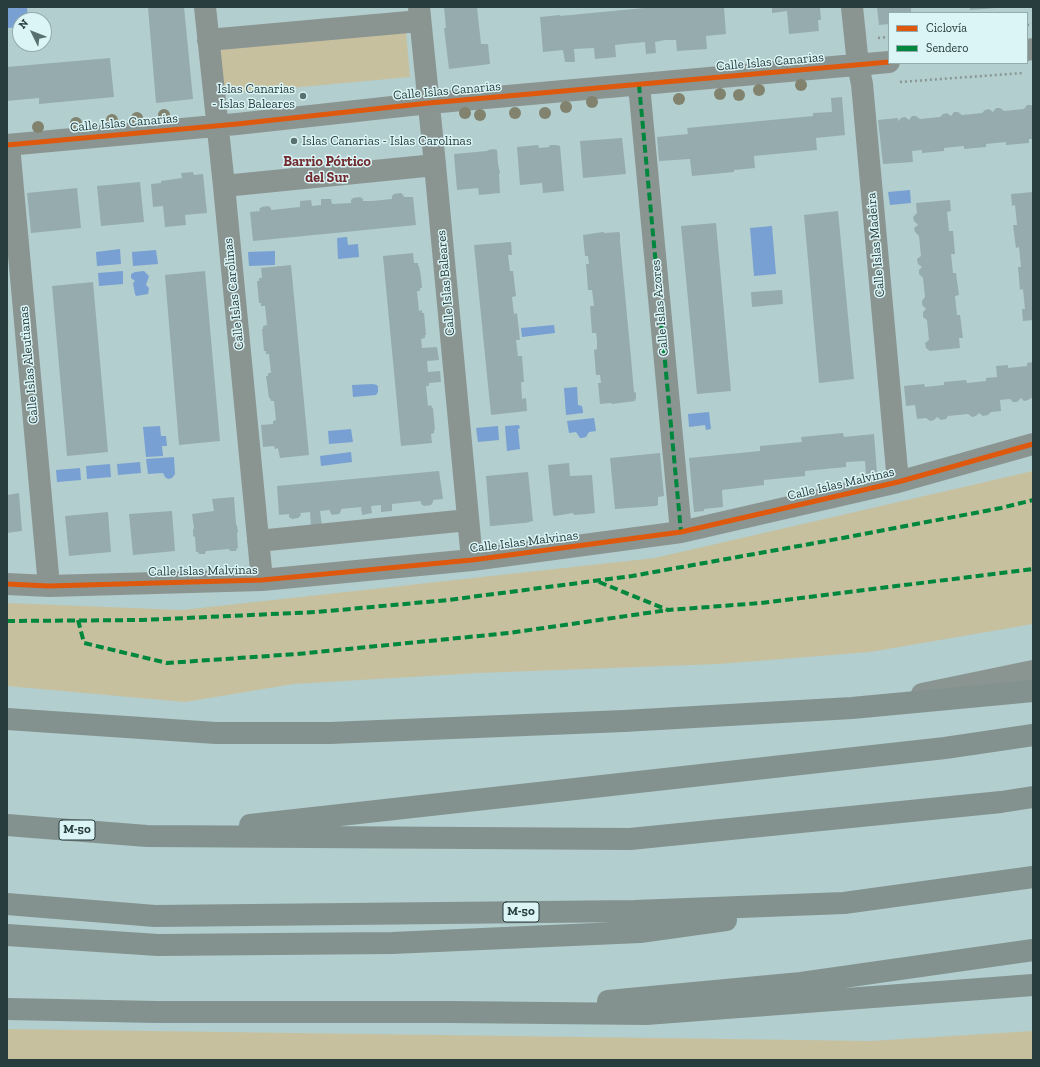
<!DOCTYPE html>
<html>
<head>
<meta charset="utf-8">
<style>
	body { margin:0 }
	#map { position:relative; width:1040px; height:1067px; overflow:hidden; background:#b2cece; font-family:"Zilla Slab",serif }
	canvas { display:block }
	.frame { position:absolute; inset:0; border:8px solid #283d3e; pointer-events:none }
	.legend { position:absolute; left:888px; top:12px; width:140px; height:52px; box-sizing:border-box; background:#dbf4f5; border:1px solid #93abac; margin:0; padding:5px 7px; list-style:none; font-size:12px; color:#283d3e }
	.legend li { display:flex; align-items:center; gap:8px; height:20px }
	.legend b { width:20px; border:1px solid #93abac }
	.north { position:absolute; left:12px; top:12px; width:40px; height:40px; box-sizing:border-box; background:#dbf4f5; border:1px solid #93abac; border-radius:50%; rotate:313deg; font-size:11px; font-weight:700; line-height:16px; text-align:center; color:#283d3e }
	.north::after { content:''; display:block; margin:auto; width:14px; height:18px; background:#587070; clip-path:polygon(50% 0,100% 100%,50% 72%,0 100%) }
</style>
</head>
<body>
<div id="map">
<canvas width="1040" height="1067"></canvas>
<div class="frame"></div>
<ul class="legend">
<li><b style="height:5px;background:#de580e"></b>Ciclovía</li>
<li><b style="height:5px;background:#00873e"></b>Sendero</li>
</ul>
<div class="north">N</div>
</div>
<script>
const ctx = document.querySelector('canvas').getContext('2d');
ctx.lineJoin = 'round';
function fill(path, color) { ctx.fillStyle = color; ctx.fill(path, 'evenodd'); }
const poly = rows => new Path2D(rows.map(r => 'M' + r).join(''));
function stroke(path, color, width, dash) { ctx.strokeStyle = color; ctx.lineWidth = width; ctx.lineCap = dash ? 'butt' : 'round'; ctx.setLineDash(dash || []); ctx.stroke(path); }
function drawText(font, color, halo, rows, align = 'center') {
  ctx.font = font + ' "Zilla Slab",serif'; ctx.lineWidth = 3; ctx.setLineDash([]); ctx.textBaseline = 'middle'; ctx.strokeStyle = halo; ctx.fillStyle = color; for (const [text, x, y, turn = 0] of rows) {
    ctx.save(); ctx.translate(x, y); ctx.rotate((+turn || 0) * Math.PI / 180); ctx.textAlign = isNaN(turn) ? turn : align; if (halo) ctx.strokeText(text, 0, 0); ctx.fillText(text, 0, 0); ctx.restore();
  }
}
const green = poly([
	[406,31,410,77,224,94,220,48],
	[1033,471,1033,624,870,652,718,664,478,673,293,684,185,702,7,686,7,603,182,610,655,558],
	[7,1029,871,1041,1033,1031,1033,1060,7,1060]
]);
const water = poly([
	[7,7,27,7,28,20,20,20,20,27,7,28],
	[910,190,911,203,890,205,888,192],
	[772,226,776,274,754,276,750,228],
	[347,237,348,245,358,244,359,257,338,259,337,238],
	[120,249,121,264,97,266,96,252],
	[156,250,158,264,133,266,132,252],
	[275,251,275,265,249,266,248,252],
	[123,271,123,284,99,286,98,273],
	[144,271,149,276,146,285,149,288,148,294,136,296,135,294,133,283,135,281,131,278,131,274,135,272],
	[554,325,555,333,522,337,521,328],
	[373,384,377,385,378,387,378,392,376,395,353,397,352,385],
	[577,387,578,405,582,406,583,411,583,413,566,415,564,388],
	[709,412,711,429,706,430,705,425,689,427,688,414],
	[594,418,596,431,589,432,586,437,582,438,580,438,576,432,569,433,567,421],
	[519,425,520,428,518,429,520,449,507,451,505,426],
	[160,426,161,436,166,436,167,446,162,446,163,456,146,457,143,427],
	[498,426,499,440,478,442,476,428],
	[351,429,353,442,329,444,328,431],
	[351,452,352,462,321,466,320,456],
	[174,457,175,474,172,478,168,479,165,477,163,473,148,474,146,459],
	[140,462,141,473,118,475,117,464],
	[110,464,111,477,87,479,86,466],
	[80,468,81,480,57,482,56,470]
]);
const building = poly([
	[148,7,184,7,193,99,156,103],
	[444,7,477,7,481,44,488,44,490,64,449,69,444,28,446,28],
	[655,7,724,7,726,34,706,36,707,49,677,51,676,40,665,40,655,42,656,53,646,54,645,42,624,44,615,45,616,57,595,59,594,48,574,49,575,62,565,62,563,50,543,52,540,17,560,15,560,16],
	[772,7,820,7,821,20,818,20,819,31,789,34,787,11,772,13],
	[877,7,911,7,911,13,889,13,889,24,879,25],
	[970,7,995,7,995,8,970,10],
	[110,58,114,97,39,104,39,98,7,101,7,67],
	[842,97,845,135,816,138,817,150,754,156,755,168,734,170,734,172,692,176,690,159,659,161,657,137,688,134,687,128,813,116,813,113,832,112,831,98],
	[1027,105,1031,105,1033,106,1033,139,1029,139,1029,143,1006,145,1006,142,986,144,986,147,964,149,964,146,944,148,944,151,922,153,922,150,912,151,913,162,883,164,878,120,898,118,898,121,901,118,905,117,909,120,912,116,916,116,920,119,940,117,943,114,947,113,951,116,954,112,958,112,962,115,982,113,985,110,989,109,993,112,996,108,1000,108,1004,111,1024,109],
	[622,138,626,174,583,178,580,141],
	[538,145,539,148,549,147,550,145,557,145,560,146,564,191,543,193,542,183,520,185,517,147],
	[494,149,497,150,498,164,500,173,499,174,500,193,479,195,478,188,457,190,454,154,487,151,488,150],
	[193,172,194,175,203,174,207,213,185,215,186,225,165,227,163,206,153,207,151,184,161,183,161,181,182,178,181,173],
	[140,182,144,222,101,226,97,186],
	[77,188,81,228,31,233,27,193],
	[1033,192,1033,320,1023,321,1022,309,1025,309,1023,289,1020,290,1019,278,1018,267,1021,267,1019,247,1016,248,1013,225,1017,225,1015,205,1012,206,1011,194],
	[401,193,403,195,404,197,413,197,416,225,253,241,250,212,260,211,259,209,262,207,268,206,271,208,271,210,300,207,300,201,311,200,312,206,321,205,321,199,331,199,332,204,351,203,351,200,353,198,360,197,363,199,363,201,372,201,392,199,392,196,394,194],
	[950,200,951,211,947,212,949,231,953,231,955,254,951,254,953,273,956,273,959,295,955,296,957,315,960,315,963,338,959,338,960,348,930,351,926,348,925,343,929,340,927,320,923,317,923,312,926,309,922,305,922,301,925,297,923,278,919,274,919,270,922,267,918,264,917,259,921,256,919,236,915,232,914,228,918,225,914,221,913,217,917,213,916,203],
	[838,211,854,379,819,383,804,215],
	[716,223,731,391,697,394,681,226],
	[603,232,605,233,619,232,620,234,620,241,631,358,634,392,636,393,636,398,635,401,612,404,611,403,600,404,598,383,601,383,600,375,596,375,594,350,597,349,597,341,596,333,592,333,590,306,594,306,592,290,588,290,586,264,589,264,588,256,585,256,583,235],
	[511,242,512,255,508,255,510,271,513,271,516,296,512,297,513,306,514,314,517,313,520,340,516,340,518,356,522,356,524,382,521,382,522,399,526,398,527,411,491,415,474,245],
	[413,253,414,263,418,263,418,266,419,266,421,277,422,288,420,288,420,291,417,291,419,311,422,310,422,313,424,313,426,335,425,335,425,338,421,339,422,348,437,347,439,360,427,361,428,372,440,371,441,382,429,383,429,386,426,386,428,406,431,405,432,408,433,408,435,430,434,430,434,433,431,434,432,443,401,446,383,256],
	[291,265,309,455,280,458,278,448,275,449,274,446,263,447,261,425,273,424,273,421,276,420,274,401,271,401,270,398,269,398,266,376,268,376,268,373,271,373,269,354,266,354,266,351,264,351,262,329,263,329,263,326,267,325,265,306,261,306,261,303,259,303,257,281,259,281,259,278,262,278,261,268],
	[205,271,220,441,179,445,165,275],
	[93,282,108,452,67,456,52,286],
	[782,290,783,304,752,307,751,292],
	[1033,362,1033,397,1028,400,1024,401,1021,398,1017,402,1013,402,1010,399,1000,400,1001,411,991,412,988,415,983,416,979,413,976,416,972,417,968,414,948,416,946,419,941,420,937,417,934,420,930,421,926,418,917,419,915,405,906,406,904,386,924,384,925,387,934,386,944,385,944,382,966,380,967,383,986,381,986,378,997,377,996,366,1008,365,1008,368,1018,367,1027,366,1027,363],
	[843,433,844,437,874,434,877,473,866,474,865,461,846,462,846,467,805,471,805,476,764,480,764,485,722,490,723,507,704,509,704,511,694,512,689,458,760,451,760,446,802,442,801,437],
	[660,453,664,496,658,497,658,505,656,506,615,509,610,458],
	[569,463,570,476,592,475,595,513,587,514,574,515,573,513,555,516,553,515,548,465],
	[439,471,443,499,433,500,433,502,431,505,424,506,421,504,421,501,392,504,392,511,381,512,381,505,371,506,372,513,362,515,361,507,341,509,341,511,339,514,332,515,330,512,330,510,320,511,322,526,311,527,310,512,300,513,301,515,298,518,292,519,289,517,289,514,279,515,277,486],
	[528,472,533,521,525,523,523,523,492,526,490,526,486,476],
	[19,493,22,531,7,533,7,495],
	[234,497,236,524,237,526,238,532,237,533,238,548,237,548,236,551,230,551,229,549,206,551,205,554,199,554,198,552,196,552,195,537,193,536,193,530,194,528,192,514,214,511,212,499],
	[172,511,175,551,133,555,129,514],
	[108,512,111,552,69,556,65,516]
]);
const path = poly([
	[1027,25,1033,24],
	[878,38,889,37],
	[900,82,1023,73]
]);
const minor = poly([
	[205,7,224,186,262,580],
	[419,7,435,165,472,560],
	[852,7,858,65,862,84,898,482],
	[208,40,420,21],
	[1027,50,1033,49],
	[639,85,681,532],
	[7,145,237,124,429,103,889,62],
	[9,145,49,586],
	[224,186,435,165],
	[258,541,468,520],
	[7,584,49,586,262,580,472,560,681,532,898,482,1033,444],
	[922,694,1033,671]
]);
const highway = poly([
	[7,719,216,733,330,733,624,721,852,708,1033,691],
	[7,825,147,836,630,839,1001,802,1033,797],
	[250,825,945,748,1033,735],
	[7,904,155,916,635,911,844,903,1033,877],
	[7,935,158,945,392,943,640,932,726,920],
	[608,1001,801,983,1033,950],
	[7,1009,157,1012,451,1012,646,1014,1033,985]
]);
const quiet = poly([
	[639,85,681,532],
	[599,582,668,610,761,603,1033,569],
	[78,620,84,643,167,663,297,654,509,633,668,610],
	[7,621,142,620,317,612,448,600,632,576,821,542,1001,508,1033,500]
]);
const cycleway = poly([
	[7,145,237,124,429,103,889,62],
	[7,584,49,586,262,580,472,560,681,532,898,482,1033,444]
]);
const trees = [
	[801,85],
	[759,90],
	[720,94],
	[739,95],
	[679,99],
	[592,102],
	[566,107],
	[465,113],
	[515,113],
	[545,113],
	[164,115],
	[480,115],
	[137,118],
	[112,120],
	[76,123],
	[38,127]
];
const markers = [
	[303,96,4,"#587070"],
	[294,141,4,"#587070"]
];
const shields = [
	[77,830,36],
	[521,912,36]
];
const shieldNames = [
	["M-50",77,830],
	["M-50",521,912]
];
const streetNames = [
	["Calle Islas Canarias",770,62,-5],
	["Calle Islas Canarias",447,91,-5],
	["Calle Islas Canarias",124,123,-5],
	["Calle Islas Madeira",876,245,-95],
	["Calle Islas Baleares",446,283,-95],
	["Calle Islas Carolinas",234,294,-96],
	["Calle Islas Azores",660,308,-95],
	["Calle Islas Aleutianas",29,365,-95],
	["Calle Islas Malvinas",841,484,-13],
	["Calle Islas Malvinas",524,542,-7],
	["Calle Islas Malvinas",203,571,-1]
];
const poiNames = [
	["Islas Canarias",295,89],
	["- Islas Baleares",295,104],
	["Islas Canarias - Islas Carolinas",302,141,"left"]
];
const neighbourhoodNames = [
	["Barrio Pórtico",327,162],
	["del Sur",327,178]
];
fill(green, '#c7c09e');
fill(water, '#78a0d2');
fill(building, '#96abae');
stroke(path, '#899694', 2.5, [2, 3]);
stroke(minor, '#8a9592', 22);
stroke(highway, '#83928f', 22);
stroke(quiet, '#00873e', 4, [8, 4]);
stroke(cycleway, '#de580e', 5);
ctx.fillStyle = '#82836f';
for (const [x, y] of trees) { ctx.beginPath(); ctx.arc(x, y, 6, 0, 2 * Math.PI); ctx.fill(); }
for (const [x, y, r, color] of markers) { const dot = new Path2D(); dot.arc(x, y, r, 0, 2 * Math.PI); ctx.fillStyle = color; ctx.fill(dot); stroke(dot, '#dbf4f5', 1.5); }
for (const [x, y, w] of shields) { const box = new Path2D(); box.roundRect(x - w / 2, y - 10, w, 20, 3); ctx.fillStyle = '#dbf4f5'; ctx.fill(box); stroke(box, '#283d3e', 1); }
drawText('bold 12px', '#283d3e', null, shieldNames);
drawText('13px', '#283d3e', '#dbf4f5', streetNames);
drawText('13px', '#283d3e', '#dbf4f5', poiNames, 'right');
drawText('bold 14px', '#712b2f', '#dbf4f5', neighbourhoodNames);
</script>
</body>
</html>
